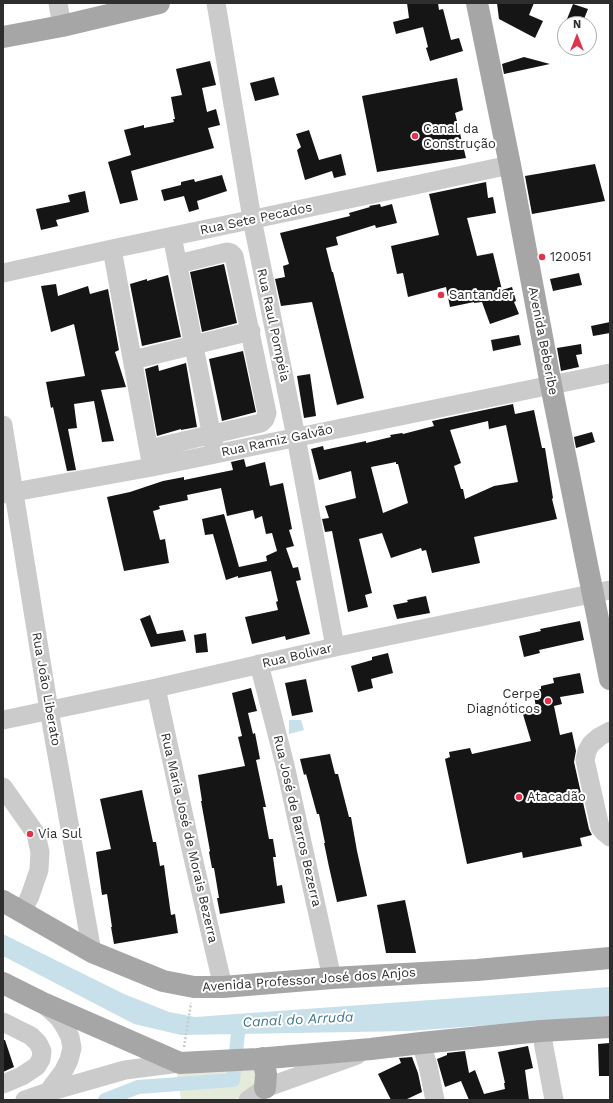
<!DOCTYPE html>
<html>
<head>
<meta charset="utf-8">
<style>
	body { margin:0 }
	#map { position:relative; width:613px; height:1103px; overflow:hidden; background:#fff; font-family:"Work Sans",sans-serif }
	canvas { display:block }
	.frame { position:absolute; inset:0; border:4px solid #2e2e2e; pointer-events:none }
	.north { position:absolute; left:557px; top:16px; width:40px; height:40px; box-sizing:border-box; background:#fff; border:1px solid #ababab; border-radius:50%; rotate:0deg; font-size:11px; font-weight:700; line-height:16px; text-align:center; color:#2e2e2e }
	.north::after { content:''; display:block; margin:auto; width:14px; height:18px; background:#e0344e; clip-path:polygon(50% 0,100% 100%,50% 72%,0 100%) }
</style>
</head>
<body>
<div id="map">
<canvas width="613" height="1103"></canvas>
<div class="frame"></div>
<div class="north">N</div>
</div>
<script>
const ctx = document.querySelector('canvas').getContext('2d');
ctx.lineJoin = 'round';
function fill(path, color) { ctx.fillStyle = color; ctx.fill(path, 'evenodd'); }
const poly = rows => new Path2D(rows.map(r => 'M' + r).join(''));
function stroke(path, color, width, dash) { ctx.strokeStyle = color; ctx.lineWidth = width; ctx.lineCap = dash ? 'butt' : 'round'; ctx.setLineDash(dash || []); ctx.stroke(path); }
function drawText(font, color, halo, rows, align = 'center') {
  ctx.font = font + ' "Work Sans",sans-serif'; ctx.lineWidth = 4; ctx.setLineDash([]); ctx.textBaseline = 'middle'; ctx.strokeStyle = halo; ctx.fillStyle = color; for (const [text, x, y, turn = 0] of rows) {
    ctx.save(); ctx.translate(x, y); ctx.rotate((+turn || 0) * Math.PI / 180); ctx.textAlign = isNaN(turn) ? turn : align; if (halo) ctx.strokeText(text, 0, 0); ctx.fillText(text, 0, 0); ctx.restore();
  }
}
const green = poly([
	[254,1068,256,1090,233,1100,181,1100,177,1074]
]);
const water = poly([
	[289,720,301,720,304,730,289,734],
	[3,934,124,994,169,1012,195,1017,610,987,610,1016,410,1031,181,1035,134,1024,3,956]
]);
const canal = poly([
	[105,1100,138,1087,233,1080,239,1024]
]);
const building = poly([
	[407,3,438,3,439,10,443,9,451,40,459,38,463,51,430,61,426,48,428,47,423,27,396,34,393,22,409,18],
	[497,3,534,3,529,15,543,21,535,38,499,19],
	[573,4,588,9,582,24,565,24],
	[524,57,550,64,504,74,502,64],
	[210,61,216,85,202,88,207,112,216,109,220,125,208,128,214,148,131,171,138,200,120,204,108,162,131,155,124,130,144,125,144,128,174,122,173,119,175,119,171,97,182,95,176,69],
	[274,77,279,95,255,101,250,83],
	[457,78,463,110,455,113,466,158,377,172,362,96],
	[309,130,319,160,341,154,346,175,334,178,332,171,305,180,297,150,301,147,296,134],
	[595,164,605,201,532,214,525,176],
	[222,175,227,191,197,201,199,209,189,212,184,196,164,201,161,190,181,185,181,182,194,179,195,182],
	[486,182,488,198,493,197,496,213,467,218,477,256,493,253,502,290,512,287,516,301,514,302,519,314,490,324,482,302,474,303,474,302,450,307,446,287,408,297,403,273,397,274,391,246,439,235,429,194],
	[85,191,89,212,56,220,58,226,41,230,36,209,70,202,68,195],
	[380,204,381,207,392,204,397,223,376,228,375,225,336,237,338,245,326,248,332,272,333,272,364,398,337,405,312,302,281,306,275,279,285,277,283,266,289,264,280,233,350,216,349,213,370,207,369,206],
	[224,264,237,323,202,332,190,272],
	[579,273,582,285,553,291,550,279],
	[168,275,181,337,142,346,130,284,147,279,147,281],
	[56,284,58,296,88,286,90,294,108,289,119,350,115,352,126,387,101,390,114,441,102,442,94,401,74,404,77,428,68,429,76,470,67,471,53,407,51,408,46,382,85,376,74,324,51,332,41,286],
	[610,322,610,333,593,336,591,326],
	[519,335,521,345,493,351,491,340],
	[581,344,582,354,576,355,579,367,561,371,557,348],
	[243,351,256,412,222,421,209,359],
	[186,363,197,427,181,430,181,429,157,436,145,369,158,365,159,371],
	[310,374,316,416,304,418,297,376],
	[513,404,515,414,534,410,542,448,545,448,553,498,552,499,557,519,474,537,480,563,432,573,426,550,422,551,421,548,391,558,382,533,359,539,372,593,365,595,368,607,348,612,332,531,325,532,322,519,329,518,325,506,356,498,351,471,319,480,311,449,323,446,324,450,366,441,366,443,391,437,390,435,402,433,403,434,434,426,432,421],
	[488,421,489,429,506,425,518,482,494,486,465,499,463,489,461,489,454,466,461,463,450,430],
	[396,462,396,464,398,464,408,503,383,513,371,467],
	[592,432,595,442,576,448,574,437],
	[244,459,246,467,265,462,270,486,283,483,292,529,289,530,294,546,286,548,293,568,298,567,301,580,296,581,310,634,286,640,285,636,252,644,245,617,278,610,276,602,278,601,271,571,238,578,238,576,226,580,213,534,205,535,202,519,224,514,239,567,267,561,266,556,277,551,272,533,266,534,262,516,255,519,253,510,227,516,221,488,187,495,188,500,159,506,160,509,153,511,160,540,165,539,169,563,124,571,107,497,130,492,163,481,184,477,184,480,233,470,231,462],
	[426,596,430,613,397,619,393,605,408,602,407,600],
	[150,615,157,634,183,630,186,641,151,647,140,619],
	[580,621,584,640,539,650,540,653,524,657,519,636,541,631,540,629],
	[206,633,208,652,196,653,194,635],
	[388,653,393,673,371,679,373,688,358,692,351,666,372,660,372,657],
	[580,673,584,693,560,697,562,704,554,706,560,735,572,732,576,751,574,762,589,829,592,835,580,838,582,846,523,858,522,852,467,864,445,759,450,757,449,752,470,748,472,754,531,741,522,711,536,707,533,691,541,689,541,686,554,683,553,678],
	[306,679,313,712,292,716,285,683],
	[251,688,257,711,248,713,253,734,255,733,260,759,256,760,266,807,263,807,269,839,273,839,276,857,273,857,277,886,282,885,285,903,220,914,217,898,219,898,214,868,212,868,209,852,210,851,201,801,202,801,198,775,245,766,238,737,242,736,232,693],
	[330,754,335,774,338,774,349,817,351,817,357,851,367,896,337,902,329,867,324,843,325,843,319,814,317,814,306,774,304,775,300,759],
	[142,790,153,842,156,842,160,866,164,865,171,915,175,914,178,933,114,944,111,927,112,927,107,894,102,895,96,852,111,849,100,799],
	[405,900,416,953,386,953,377,905],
	[3,1040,5,1040,14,1067,3,1072],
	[610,1043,610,1076,599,1076,598,1044],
	[528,1046,533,1068,525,1070,529,1100,469,1100,461,1081,445,1087,437,1059,447,1055,447,1053,465,1051,469,1073,475,1070,484,1094,505,1089,504,1083,505,1083,498,1052],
	[412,1057,418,1073,422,1092,405,1100,391,1100,378,1074,401,1063,399,1058]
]);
const path = poly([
	[184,1047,191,1003]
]);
const minor = poly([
	[58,3,62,26],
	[216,3,252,219,296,437,335,647],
	[172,236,214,447],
	[112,249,151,462],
	[3,273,112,249,510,165],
	[133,360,251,331],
	[3,425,49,710,92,952],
	[149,449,261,423,265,419,267,413,234,256,231,253,227,252,178,264],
	[3,494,152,467,610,373],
	[259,664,285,765,332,978],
	[156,688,191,849,223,987],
	[3,720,156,688,335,647,610,590],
	[610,731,599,737,591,744,587,751,585,760,600,827,604,832,610,837],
	[3,787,36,834,40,852,39,870,30,896,22,912],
	[45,1005,59,1018,66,1029,70,1037,72,1048,69,1060,63,1072,48,1092],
	[3,1022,31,1036,38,1043,42,1051,41,1059,37,1066,22,1076,3,1084],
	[541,1031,554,1100],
	[421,1043,428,1066,435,1100],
	[25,1100,48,1092,125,1070,180,1063],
	[248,1100,265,1088,357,1055]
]);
const major = poly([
	[477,3,510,165,551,385,610,679],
	[3,37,62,26,159,3],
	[3,901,92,952,163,981,194,987,223,987,332,978,477,970,610,958],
	[3,983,43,1003,180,1063,257,1059,371,1049,421,1043,541,1031,610,1027],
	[263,1058,266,1074,265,1088]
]);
const markers = [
	[415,136,4,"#e0344e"],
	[542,257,4,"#e0344e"],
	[441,295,4,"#e0344e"],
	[548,701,4,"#e0344e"],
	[519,797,4,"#e0344e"],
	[30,834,4,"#e0344e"]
];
const poiNames = [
	["Canal da",423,129],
	["Construção",423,144],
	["120051",550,257],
	["Santander",449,295],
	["Cerpe",540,694,"right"],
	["Diagnóticos",540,709,"right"],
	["Atacadão",527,797],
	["Via Sul",38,834]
];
const streetNames = [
	["Rua Sete Pecados",256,219,-12],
	["Rua Raul Pompéia",273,325,78],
	["Avenida Beberibe",543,341,79],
	["Rua Ramiz Galvão",277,441,-12],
	["Rua Bolivar",297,656,-13],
	["Rua João Liberato",46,689,80],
	["Rua José de Barros Bezerra",297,821,77],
	["Rua Maria José de Morais Bezerra",189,838,77],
	["Avenida Professor José dos Anjos",309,980,-4]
];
const waterNames = [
	["Canal do Arruda",298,1020,-3]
];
fill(green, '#e5ebdb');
fill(water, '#c8e0ea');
stroke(canal, '#c8e0ea', 14);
fill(building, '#151515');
stroke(path, '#cbcbcb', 2.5, [2, 2]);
stroke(minor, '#cbcbcb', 19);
stroke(major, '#a6a6a6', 22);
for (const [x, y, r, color] of markers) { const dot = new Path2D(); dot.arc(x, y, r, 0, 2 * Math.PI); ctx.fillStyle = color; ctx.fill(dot); stroke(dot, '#fff', 1.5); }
drawText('13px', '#2e2e2e', '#fff', poiNames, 'left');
drawText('13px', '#2e2e2e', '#fff', streetNames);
drawText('italic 14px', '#3e758d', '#fff', waterNames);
</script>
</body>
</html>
